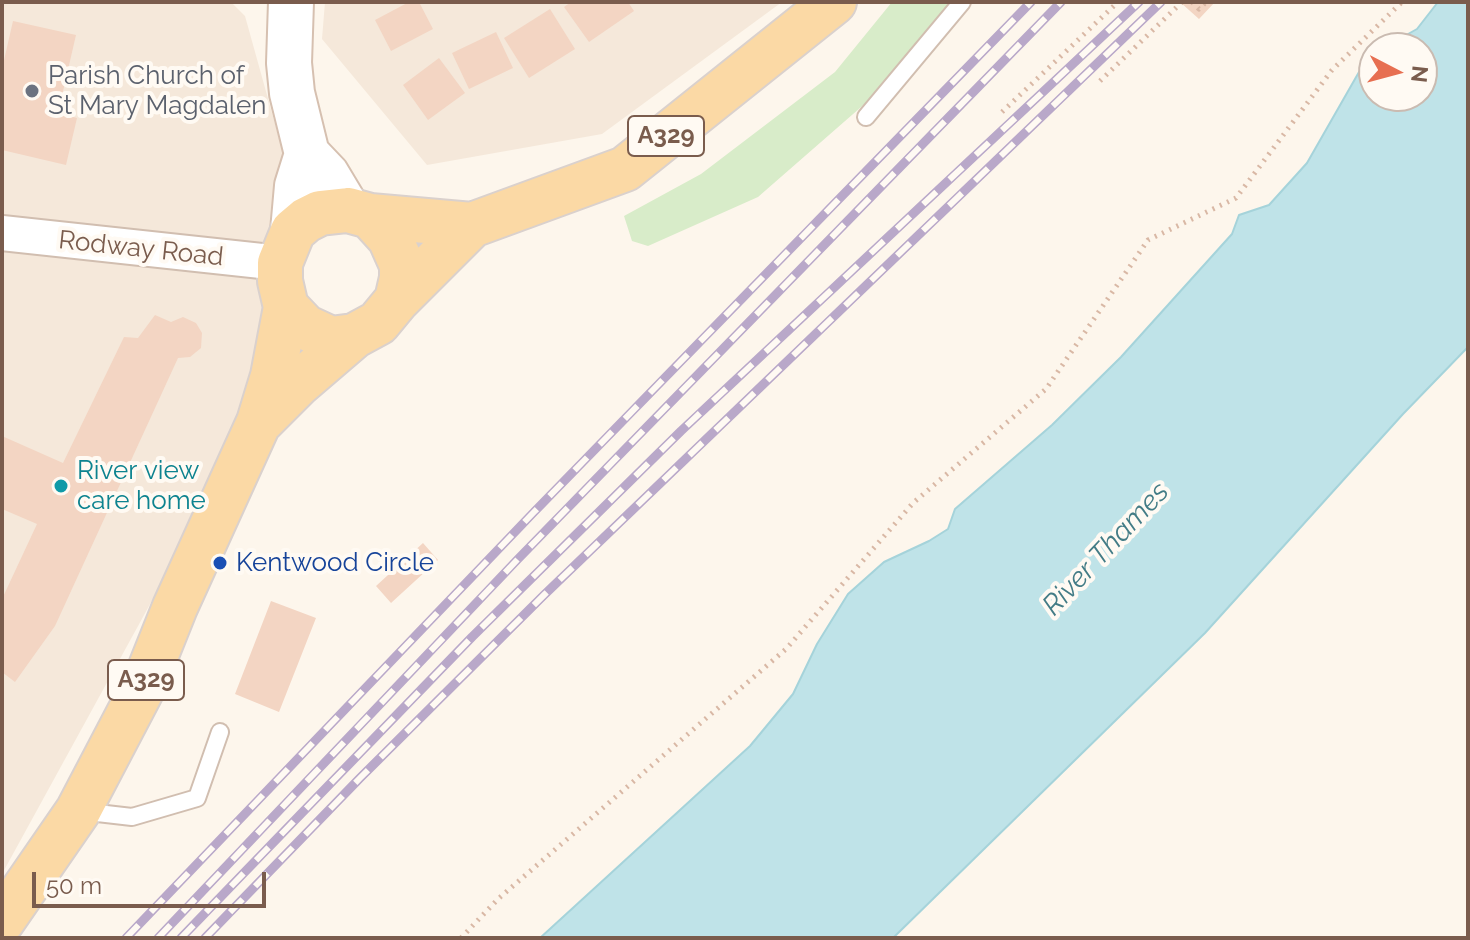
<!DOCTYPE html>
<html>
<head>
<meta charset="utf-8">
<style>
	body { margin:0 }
	#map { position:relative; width:1470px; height:940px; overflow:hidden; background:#fdf6ec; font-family:Raleway,sans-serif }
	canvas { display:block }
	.frame { position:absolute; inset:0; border:4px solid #7a5c4d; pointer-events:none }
	.north { position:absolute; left:1358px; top:32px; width:80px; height:80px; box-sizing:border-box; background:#fffaf3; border:2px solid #cabbb1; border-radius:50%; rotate:96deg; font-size:22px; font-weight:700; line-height:32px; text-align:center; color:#7a5c4d }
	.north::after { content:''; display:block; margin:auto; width:28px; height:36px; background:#e76f51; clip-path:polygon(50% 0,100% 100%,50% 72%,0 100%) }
	.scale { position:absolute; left:32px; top:872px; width:234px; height:36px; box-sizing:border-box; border:4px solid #7a5c4d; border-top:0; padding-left:10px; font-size:24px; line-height:28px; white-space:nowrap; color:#7a5c4d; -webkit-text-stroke:6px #fffaf3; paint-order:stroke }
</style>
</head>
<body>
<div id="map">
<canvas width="1470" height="940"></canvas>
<div class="frame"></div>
<div class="north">N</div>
<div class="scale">50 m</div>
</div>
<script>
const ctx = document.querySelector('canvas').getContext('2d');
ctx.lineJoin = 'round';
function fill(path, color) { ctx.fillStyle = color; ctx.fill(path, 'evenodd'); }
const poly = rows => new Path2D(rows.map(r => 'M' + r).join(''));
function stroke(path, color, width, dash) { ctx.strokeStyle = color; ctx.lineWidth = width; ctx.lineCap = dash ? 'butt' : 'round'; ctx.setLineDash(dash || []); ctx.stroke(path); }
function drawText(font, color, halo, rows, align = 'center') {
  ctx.font = font + ' Raleway,sans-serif'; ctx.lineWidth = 8; ctx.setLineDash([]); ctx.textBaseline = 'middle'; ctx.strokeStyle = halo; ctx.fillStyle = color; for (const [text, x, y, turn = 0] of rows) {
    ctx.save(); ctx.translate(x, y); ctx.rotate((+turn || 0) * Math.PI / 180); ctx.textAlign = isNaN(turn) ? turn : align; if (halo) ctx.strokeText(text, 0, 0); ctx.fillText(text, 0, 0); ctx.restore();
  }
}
const residential = poly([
	[2,2,231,2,245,16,287,167,268,389,2,874],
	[325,2,782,2,602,134,427,165,322,39]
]);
const green = poly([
	[892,2,952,2,876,94,758,197,648,246,632,241,624,216,701,174,835,72]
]);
const water = poly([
	[1438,2,1468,2,1468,347,1403,414,1205,633,893,938,540,938,750,746,793,694,817,644,848,594,884,562,929,541,948,529,955,509,1052,425,1121,357,1232,234,1239,215,1269,205,1307,163,1359,72,1374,57,1374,96,1422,96,1422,48,1383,48,1417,29,1438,2]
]);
const building = poly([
	[409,2,419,2,433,29,391,51,375,20],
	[571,2,628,2,634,11,589,42,564,7],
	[1180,2,1215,2,1199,19],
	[550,9,575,49,529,78,504,38],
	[13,21,76,35,58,113,77,118,66,165,2,150,2,69],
	[496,32,513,68,469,89,452,53],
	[439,58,465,93,428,120,403,85],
	[155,315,171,322,183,317,196,323,202,333,201,348,190,357,178,358,55,626,15,682,2,672,2,599,37,524,2,509,2,436,63,463,124,337,138,338],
	[423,543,438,560,391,603,376,586],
	[271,601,316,618,279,712,235,694]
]);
const path = poly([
	[1192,2,1199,9,1206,2],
	[1100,81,1182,2],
	[1002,112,1118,2],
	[461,938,498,899,786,649,913,503,1046,389,1148,240,1236,198,1332,70,1402,2]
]);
const lane = poly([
	[866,117,962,2],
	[80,811,132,817,197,798,220,732]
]);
const street = poly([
	[2,233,280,263]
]);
const secondary = poly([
	[291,2,289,63,292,93,307,154,327,175,348,210],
	[293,231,297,186,307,154]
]);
const primary = poly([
	[348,210,370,216,390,238,402,265,402,278,397,300,378,323,354,336,331,339,305,327,286,307,280,281,280,263,293,231,306,220,320,213,348,210],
	[370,216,472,225],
	[397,300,472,225,625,169,834,2],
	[261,421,298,384,354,336],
	[2,921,78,811,143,687,175,607,259,422,273,376,286,307]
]);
const rail = poly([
	[126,938,534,512,1031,2],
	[158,938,518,559,1061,2],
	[181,938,472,637,681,431,1139,2],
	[205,938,360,778,544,595,1161,2]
]);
const markers = [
	[32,91,8,"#6b7280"],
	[61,486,8,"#0f9aa8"],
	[220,563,8,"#1a4fb4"]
];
const shields = [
	[666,136,76],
	[146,680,76]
];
const shieldNames = [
	["A329",666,136],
	["A329",146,680]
];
const worshipNames = [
	["Parish Church of",48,76],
	["St Mary Magdalen",48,106]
];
const streetNames = [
	["Rodway Road",141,249,6]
];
const cultureNames = [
	["River view",77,471],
	["care home",77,501]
];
const transitNames = [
	["Kentwood Circle",236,563]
];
const waterNames = [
	["River Thames",1106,549,-47]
];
fill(residential, '#f5e8da');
fill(green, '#d8ecc9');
fill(water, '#bfe3e8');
stroke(water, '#a5d3da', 2);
fill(building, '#f3d5c3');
stroke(lane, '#d1beb0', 20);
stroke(street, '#d1beb0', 38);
stroke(secondary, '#d6c0b0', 48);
stroke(primary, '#dad1cd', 48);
stroke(path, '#d9b8a5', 5, [2, 6]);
stroke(lane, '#fff', 16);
stroke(street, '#fff', 34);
stroke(secondary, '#fff', 44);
stroke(primary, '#fbd9a5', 44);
stroke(rail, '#b9a8c9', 9);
stroke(rail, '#fffaf3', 6, [18]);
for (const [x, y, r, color] of markers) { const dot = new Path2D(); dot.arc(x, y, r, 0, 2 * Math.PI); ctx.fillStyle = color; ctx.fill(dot); stroke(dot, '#fffaf3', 3); }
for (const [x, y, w] of shields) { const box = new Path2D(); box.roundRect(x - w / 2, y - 20, w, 40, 6); ctx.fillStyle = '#fffaf3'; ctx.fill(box); stroke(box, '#7a5c4d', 2); }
drawText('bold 24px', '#7a5c4d', null, shieldNames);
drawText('26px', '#5b616d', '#fffaf3', worshipNames, 'left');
drawText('26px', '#7a5c4d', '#fffaf3', streetNames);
drawText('26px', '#0d838f', '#fffaf3', cultureNames, 'left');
drawText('26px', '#164399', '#fffaf3', transitNames, 'left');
drawText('italic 28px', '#437c86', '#fffaf3', waterNames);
</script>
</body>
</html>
